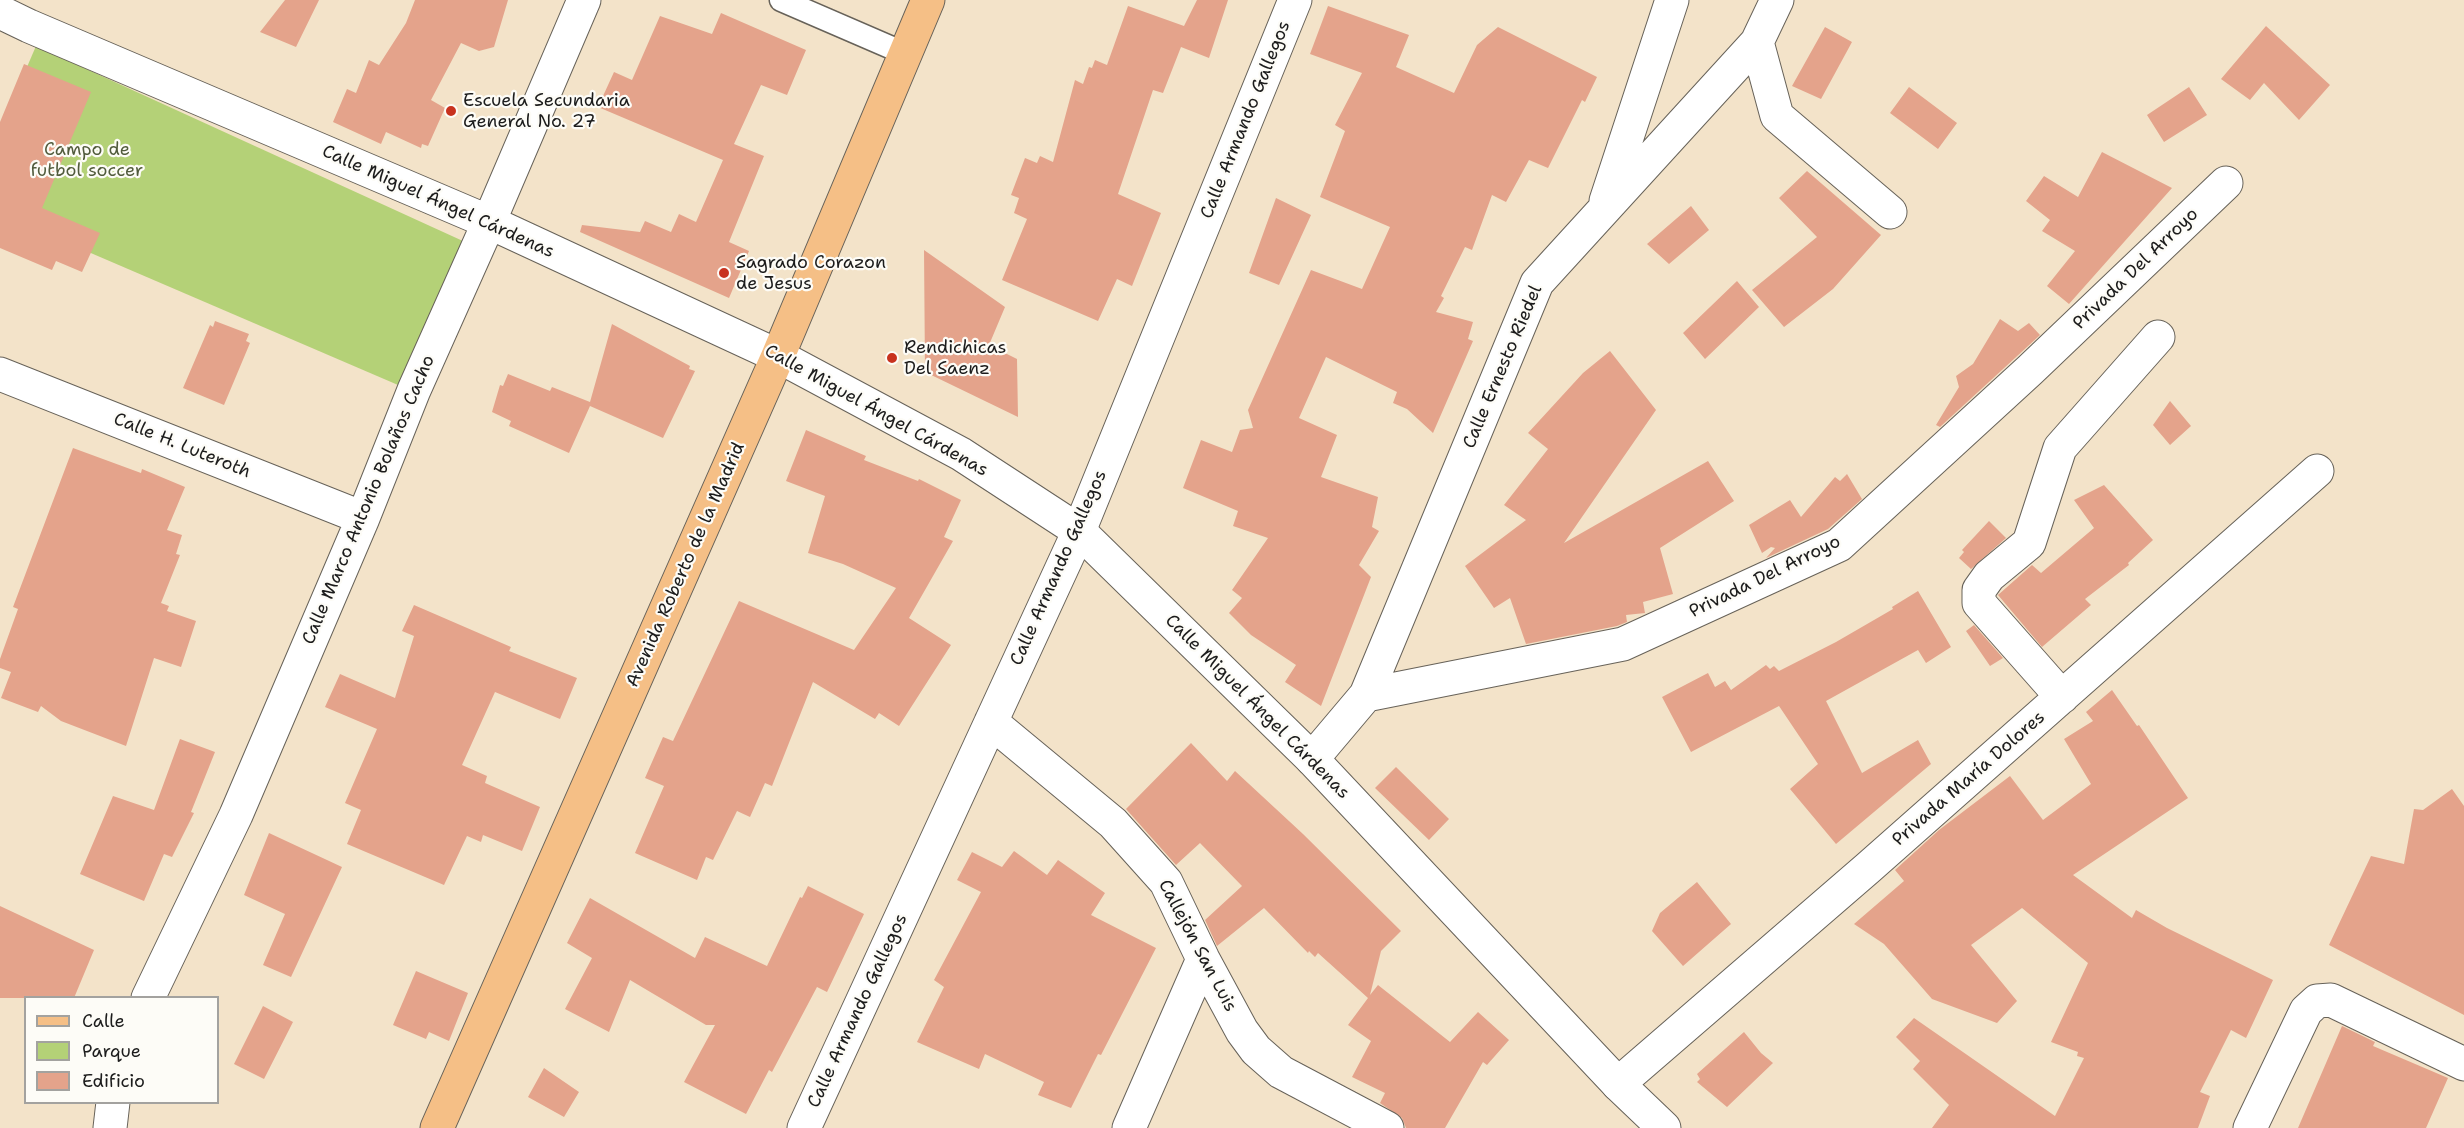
<!DOCTYPE html>
<html>
<head>
<meta charset="utf-8">
<style>
	body { margin:0 }
	#map { position:relative; width:2464px; height:1128px; overflow:hidden; background:#f3e3c9; font-family:"Shantell Sans",sans-serif }
	canvas { display:block }
	.legend { position:absolute; left:24px; top:996px; width:195px; height:108px; box-sizing:border-box; background:#fdfcf7; border:2px solid #a3a29f; margin:0; padding:8px 10px; list-style:none; font-size:18px; color:#1c1c1c }
	.legend li { display:flex; align-items:center; gap:12px; height:30px }
	.legend b { width:30px; border:2px solid #a3a29f }
</style>
</head>
<body>
<div id="map">
<canvas width="2464" height="1128"></canvas>
<ul class="legend">
<li><b style="height:8px;background:#f5bf86"></b>Calle</li>
<li><b style="height:16px;background:#b4d177"></b>Parque</li>
<li><b style="height:16px;background:#e4a38b"></b>Edificio</li>
</ul>
</div>
<script>
const ctx = document.querySelector('canvas').getContext('2d');
ctx.lineJoin = 'round';
function fill(path, color) { ctx.fillStyle = color; ctx.fill(path, 'evenodd'); }
const poly = rows => new Path2D(rows.map(r => 'M' + r).join(''));
function stroke(path, color, width, dash) { ctx.strokeStyle = color; ctx.lineWidth = width; ctx.lineCap = dash ? 'butt' : 'round'; ctx.setLineDash(dash || []); ctx.stroke(path); }
function drawText(font, color, halo, rows, align = 'center') {
  ctx.font = font + ' "Shantell Sans",sans-serif'; ctx.lineWidth = 4.5; ctx.setLineDash([]); ctx.textBaseline = 'middle'; ctx.strokeStyle = halo; ctx.fillStyle = color; for (const [text, x, y, turn = 0] of rows) {
    ctx.save(); ctx.translate(x, y); ctx.rotate((+turn || 0) * Math.PI / 180); ctx.textAlign = isNaN(turn) ? turn : align; if (halo) ctx.strokeText(text, 0, 0); ctx.fillText(text, 0, 0); ctx.restore();
  }
}
const green = poly([
	[36,46,476,247,412,391,0,214,0,130]
]);
const building = poly([
	[285,0,319,0,296,47,260,32],
	[415,0,508,0,494,47,479,51,461,43,431,100,445,108,428,146,422,144,421,148,386,132,381,144,333,122,347,89,356,93,369,60,379,65,406,23],
	[1197,0,1228,0,1209,58,1181,47,1163,93,1153,90,1118,194,1161,213,1132,286,1117,279,1098,321,1002,280,1027,219,1014,213,1019,198,1011,195,1025,158,1037,163,1040,156,1053,162,1075,80,1083,84,1089,67,1092,68,1095,60,1107,65,1128,6,1184,26],
	[1328,6,1409,35,1396,67,1454,93,1477,45,1498,27,1597,77,1585,102,1582,100,1548,168,1529,160,1506,202,1492,195,1472,250,1465,247,1441,296,1444,298,1436,312,1473,322,1468,339,1473,341,1433,433,1407,409,1393,403,1397,392,1326,357,1299,418,1337,435,1321,477,1378,497,1372,527,1379,531,1359,565,1371,577,1321,706,1285,682,1296,665,1251,635,1229,613,1242,598,1232,590,1268,538,1233,526,1238,511,1183,488,1201,440,1232,452,1240,430,1253,428,1248,410,1311,270,1362,289,1390,227,1320,197,1345,131,1335,125,1362,73,1310,54],
	[721,13,806,50,787,95,761,85,734,144,764,156,729,242,749,251,729,298,580,232,582,225,640,232,645,221,671,232,679,214,696,222,723,160,598,107,614,72,632,80,660,16,712,34],
	[2266,26,2330,85,2299,120,2264,83,2250,100,2221,79],
	[1825,27,1852,42,1821,99,1792,86],
	[24,64,91,92,42,208,100,233,82,272,56,261,52,270,0,248,0,122],
	[1909,87,1957,123,1938,149,1890,113],
	[2189,87,2207,115,2164,142,2147,115],
	[2102,152,2172,188,2069,304,2047,286,2075,251,2042,231,2050,220,2026,201,2044,176,2078,197],
	[1807,171,1881,235,1833,289,1784,327,1752,290,1817,237,1779,198],
	[1276,198,1311,215,1279,285,1249,273],
	[1691,206,1709,230,1669,264,1647,244],
	[924,250,1005,307,989,345,1017,359,1018,417,925,372],
	[1737,281,1759,307,1705,359,1683,333],
	[2000,319,2018,331,2029,323,2040,335,1940,427,1936,425,1959,387,1956,376,1973,364],
	[215,321,249,334,246,341,250,343,224,405,183,388,210,325,213,327],
	[612,324,690,366,689,369,695,371,663,438,590,406,569,453,509,426,511,421,492,412,500,385,503,386,508,374,550,391,552,387,590,402],
	[1610,351,1656,410,1564,543,1708,461,1734,501,1660,548,1673,594,1643,602,1645,613,1626,615,1627,622,1617,626,1526,644,1510,598,1494,608,1465,566,1526,520,1504,505,1548,449,1528,433,1583,373],
	[2170,401,2191,426,2170,445,2153,425],
	[806,430,866,456,864,460,918,481,919,479,961,500,944,537,953,541,909,618,951,645,899,726,879,713,875,719,813,682,772,786,765,783,750,817,737,811,713,860,706,857,697,880,635,853,664,786,645,778,663,737,673,741,739,601,854,650,896,588,843,564,808,553,825,496,786,481],
	[73,448,141,473,142,469,185,487,167,530,182,535,176,554,180,555,161,603,169,606,167,611,196,621,181,667,154,658,126,746,61,721,41,706,38,712,1,698,11,672,0,668,0,659,18,609,13,607],
	[1847,474,1862,499,1828,529,1766,558,1775,548,1771,547,1762,553,1749,525,1790,500,1801,517,1835,477,1840,481],
	[2104,485,2153,540,2128,563,2129,565,2085,599,2091,605,2042,647,1998,595,2032,565,2041,573,2094,528,2074,500],
	[1989,521,2006,538,1971,569,1959,558,1964,552,1962,550],
	[1918,591,1951,647,1926,663,1918,650,1826,701,1862,773,1918,740,1931,764,1836,844,1790,789,1818,764,1779,706,1691,752,1662,697,1708,673,1715,687,1725,681,1731,690,1766,665,1770,669,1774,666,1779,671,1836,642,1893,609,1892,607],
	[414,605,511,647,509,651,577,678,560,719,495,692,462,765,487,776,485,783,540,807,522,851,483,835,481,842,467,836,444,885,347,844,361,810,345,803,377,729,325,707,340,674,395,698,414,636,402,631],
	[1974,625,2003,658,1990,666,1966,631],
	[2112,690,2137,726,2139,725,2188,798,2073,875,2132,918,2136,910,2167,928,2273,980,2246,1038,2231,1030,2200,1092,2210,1096,2198,1128,1932,1128,1949,1105,1913,1069,1920,1061,1896,1037,1914,1018,2055,1116,2084,1058,2077,1056,2078,1052,2051,1042,2088,963,2022,908,1971,945,2017,1001,1997,1023,1932,999,1884,944,1854,924,1904,881,1895,870,1939,830,2010,776,2043,820,2091,784,2064,739,2093,721,2086,712],
	[180,739,215,752,191,812,194,813,172,857,164,854,144,901,80,874,113,796,154,810],
	[1191,743,1227,781,1235,771,1303,834,1401,931,1381,951,1370,995,1378,985,1450,1042,1478,1012,1509,1040,1487,1065,1483,1062,1445,1128,1406,1128,1402,1118,1380,1103,1385,1093,1352,1077,1371,1041,1348,1025,1368,998,1318,953,1315,957,1309,951,1308,953,1264,908,1217,946,1205,920,1242,886,1200,843,1176,865,1126,809],
	[1396,767,1449,819,1429,840,1375,788],
	[2452,789,2464,806,2464,1015,2329,945,2371,856,2404,864,2414,809,2423,810],
	[269,833,342,867,291,977,263,965,285,914,244,895],
	[1014,851,1047,875,1058,860,1105,893,1091,915,1156,948,1101,1055,1098,1054,1071,1108,1038,1095,1044,1082,985,1054,979,1069,917,1042,944,987,934,980,981,892,957,880,972,852,1002,867],
	[1697,882,1731,924,1683,966,1652,931,1660,913],
	[808,886,864,914,827,992,817,987,772,1072,769,1070,746,1114,684,1082,715,1025,706,1025,630,980,609,1032,565,1009,592,958,567,943,590,898,695,958,705,937,767,966,800,897,802,898],
	[0,906,94,950,74,998,0,998],
	[416,971,468,993,449,1041,429,1032,426,1039,393,1025],
	[263,1006,293,1022,264,1079,234,1064],
	[2342,1026,2375,1042,2373,1046,2448,1078,2426,1128,2298,1128],
	[1744,1032,1761,1053,1773,1063,1727,1107,1697,1082,1700,1079,1697,1074],
	[544,1068,579,1092,564,1117,528,1097]
]);
const service = poly([
	[781,0,906,54]
]);
const minor = poly([
	[0,12,29,26,489,222,778,356],
	[1757,42,1777,116,1890,212],
	[1606,201,1672,0],
	[0,374,363,518],
	[1366,695,1537,283,1757,42,1777,0],
	[2062,697,1979,603,1979,590,1989,576,2029,543,2060,448,2158,337],
	[991,722,1113,823,1166,882,1203,959,1242,1031,1256,1050,1281,1072,1387,1128],
	[1312,759,1366,695,1623,644,1839,545,2030,370,2226,183],
	[148,998,236,815,363,518,414,390,489,222,584,0],
	[1618,1084,1868,868,2317,471],
	[110,1128,113,1102],
	[804,1128,1079,531,1295,0],
	[1129,1128,1203,959],
	[2250,1128,2306,1011,2317,1001,2331,1000,2464,1064]
]);
const tertiary = poly([
	[778,356,961,454,1079,531,1312,759,1618,1084,1664,1128]
]);
const primary = poly([
	[437,1128,778,356,928,0]
]);
const markers = [
	[451,111,6,"#c8321e"],
	[724,273,6,"#c8321e"],
	[892,358,6,"#c8321e"]
];
const poiNames = [
	["Escuela Secundaria",463,101],
	["General No. 27",463,122],
	["Sagrado Corazon",736,263],
	["de Jesus",736,284],
	["Rendichicas",904,348],
	["Del Saenz",904,369]
];
const streetNames = [
	["Calle Armando Gallegos",1246,120,-68],
	["Calle Miguel Ángel Cárdenas",438,202,24],
	["Privada Del Arroyo",2136,269,-44],
	["Calle Ernesto Riedel",1503,367,-67],
	["Calle Miguel Ángel Cárdenas",876,411,29],
	["Calle H. Luteroth",182,446,22],
	["Calle Marco Antonio Bolaños Cacho",369,500,-67],
	["Avenida Roberto de la Madrid",686,565,-66],
	["Calle Armando Gallegos",1059,568,-66],
	["Privada Del Arroyo",1765,577,-26],
	["Calle Miguel Ángel Cárdenas",1257,707,45],
	["Privada María Dolores",1969,779,-41],
	["Callejón San Luis",1197,946,62],
	["Calle Armando Gallegos",858,1011,-65]
];
const parkNames = [
	["Campo de",87,150],
	["futbol soccer",87,171]
];
fill(green, '#b4d177');
fill(building, '#e4a38b');
stroke(service, '#676259', 25);
stroke(minor, '#676259', 35);
stroke(tertiary, '#676259', 35);
stroke(primary, '#676259', 35);
stroke(service, '#fff', 22);
stroke(minor, '#fff', 33);
stroke(tertiary, '#fff', 33);
stroke(primary, '#f5bf86', 33);
for (const [x, y, r, color] of markers) { const dot = new Path2D(); dot.arc(x, y, r, 0, 2 * Math.PI); ctx.fillStyle = color; ctx.fill(dot); stroke(dot, '#fdfcf7', 2); }
drawText('18px', '#1c1c1c', '#fdfcf7', poiNames, 'left');
drawText('18px', '#1c1c1c', '#fdfcf7', streetNames);
drawText('18px', '#515b3c', '#fdfcf7', parkNames);
</script>
</body>
</html>
